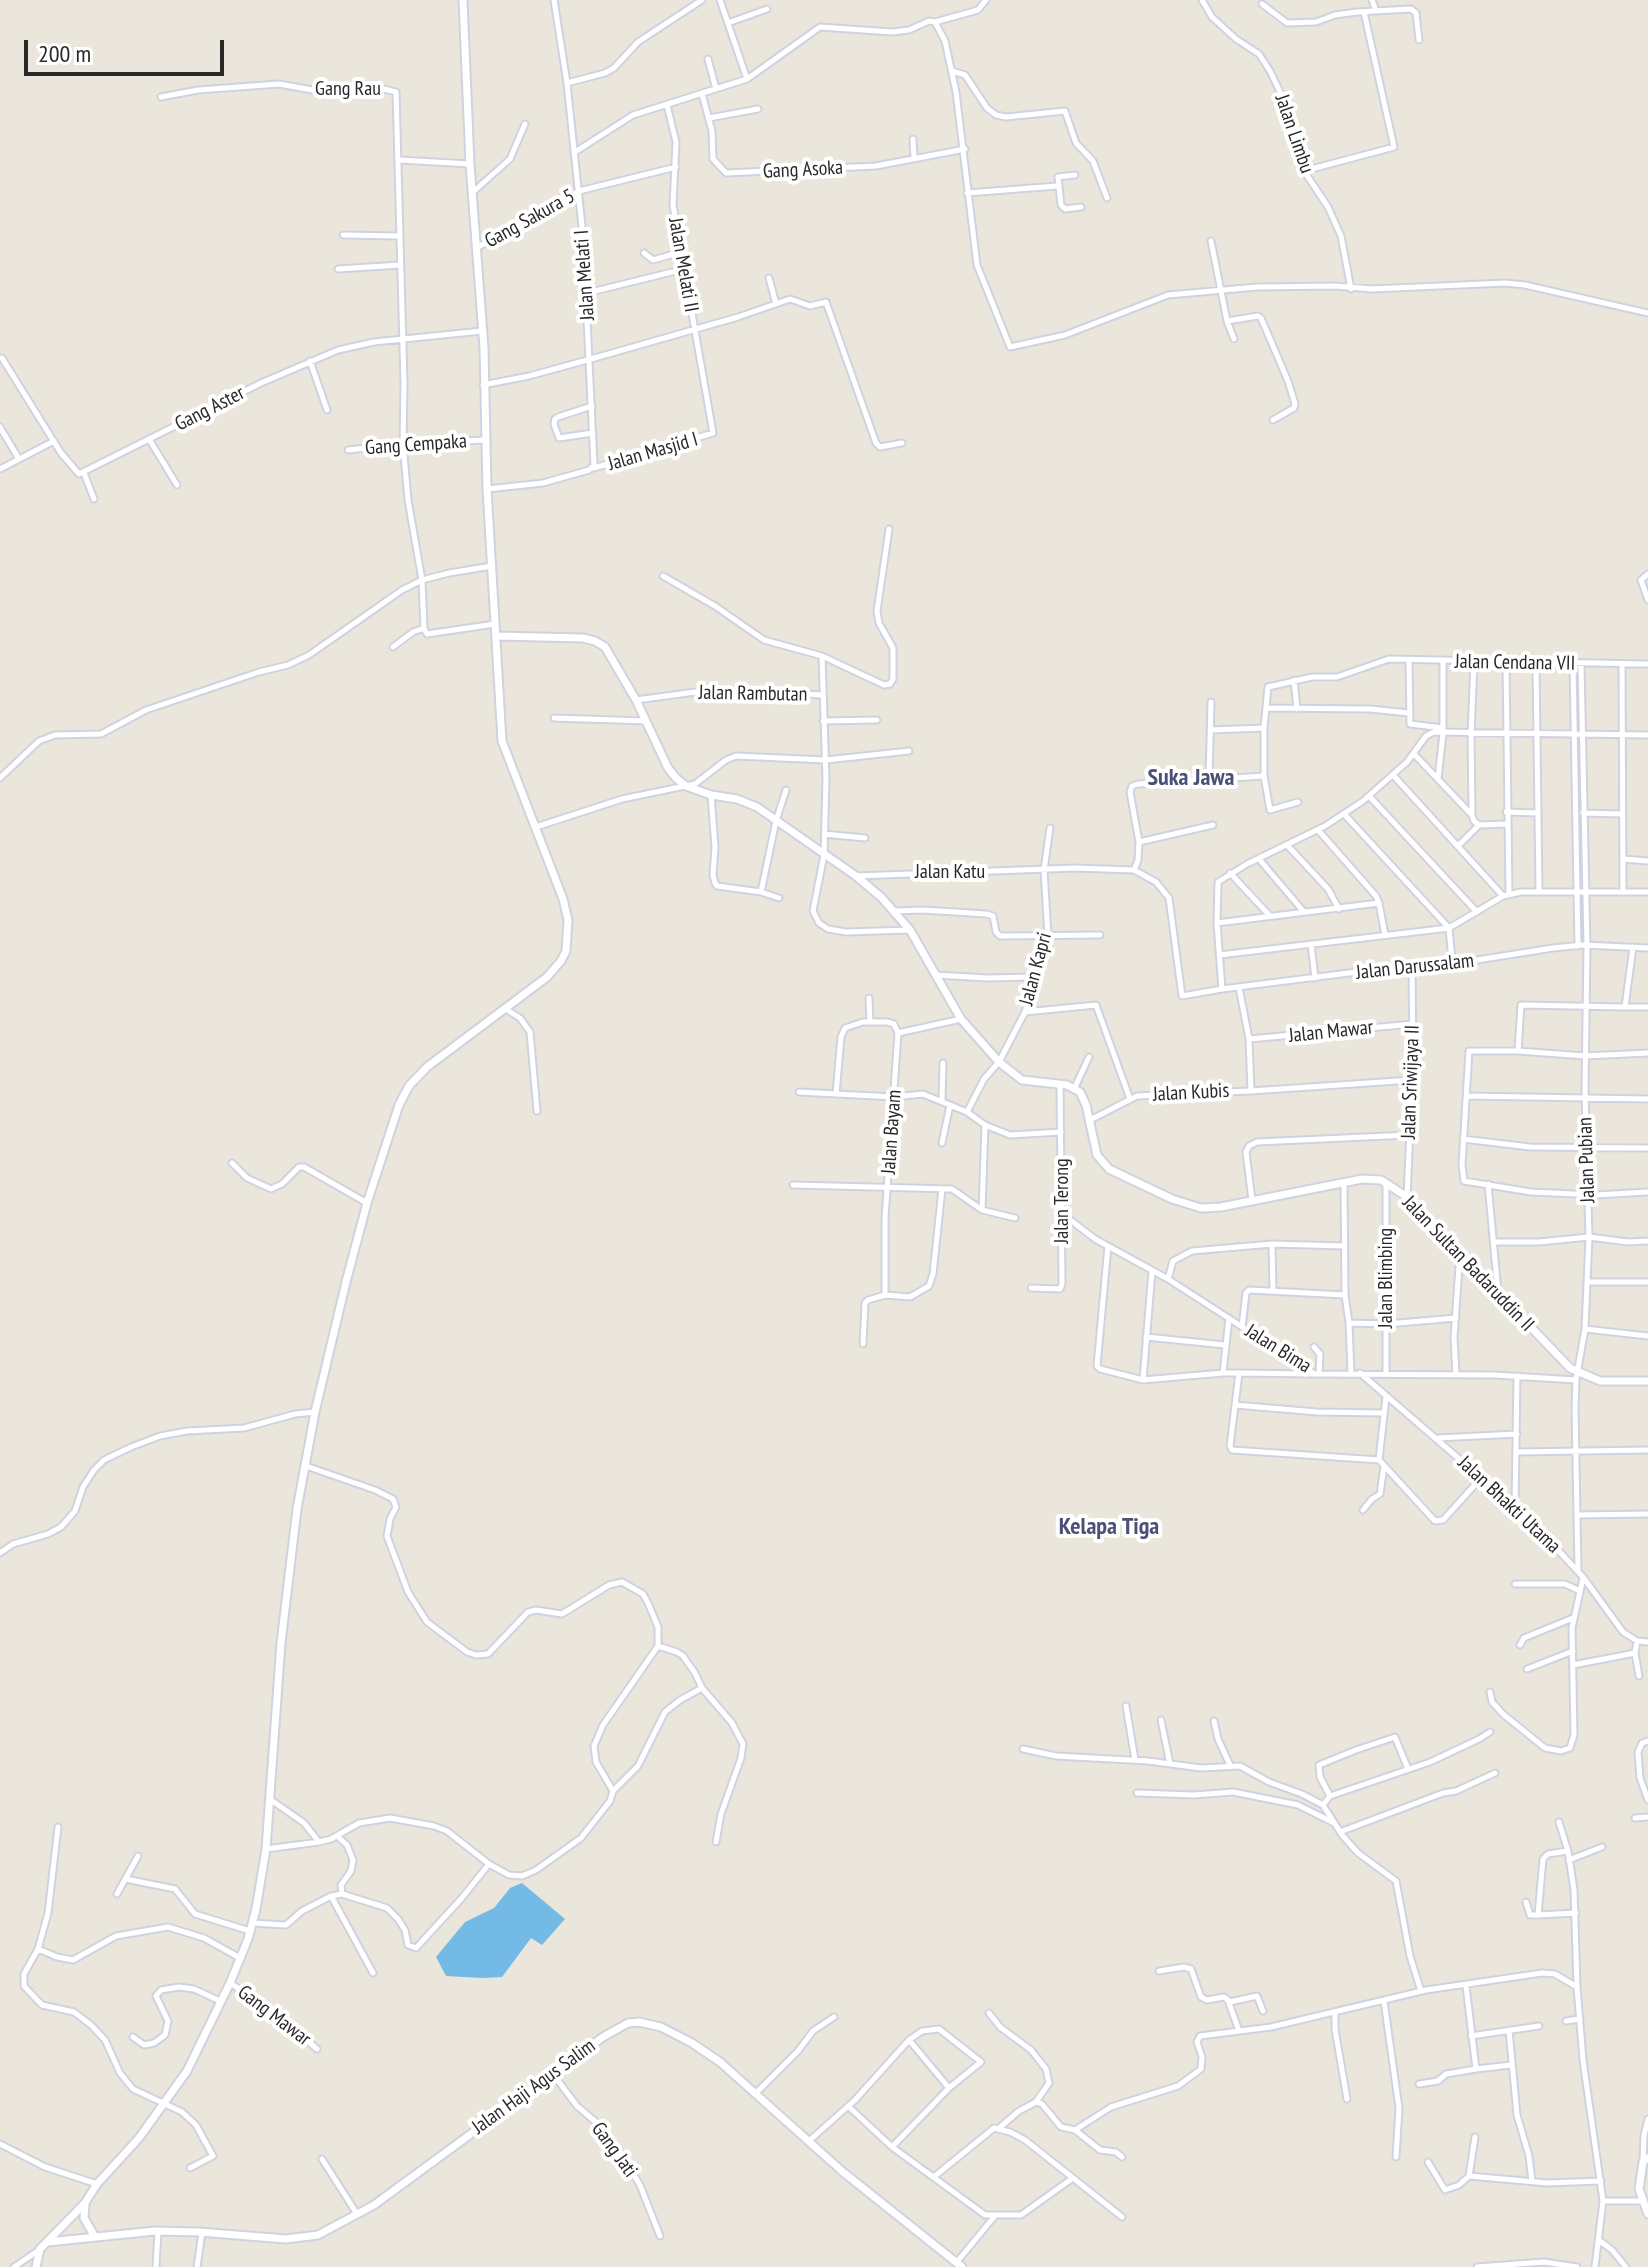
<!DOCTYPE html>
<html>
<head>
<meta charset="utf-8">
<style>
	body { margin:0 }
	#map { position:relative; width:1648px; height:2267px; overflow:hidden; background:#eae6db; font-family:"PT Sans Narrow",sans-serif }
	canvas { display:block }
	.scale { position:absolute; left:24px; top:40px; width:200px; height:36px; box-sizing:border-box; border:4px solid #292929; border-top:0; padding-left:10px; font-size:24px; line-height:28px; white-space:nowrap; color:#292929; -webkit-text-stroke:6px #fff; paint-order:stroke }
</style>
</head>
<body>
<div id="map">
<canvas width="1648" height="2267"></canvas>
<div class="scale">200 m</div>
</div>
<script>
const ctx = document.querySelector('canvas').getContext('2d');
ctx.lineJoin = 'round';
function fill(path, color) { ctx.fillStyle = color; ctx.fill(path, 'evenodd'); }
const poly = rows => new Path2D(rows.map(r => 'M' + r).join(''));
function stroke(path, color, width, dash) { ctx.strokeStyle = color; ctx.lineWidth = width; ctx.lineCap = dash ? 'butt' : 'round'; ctx.setLineDash(dash || []); ctx.stroke(path); }
function drawText(font, color, halo, rows, align = 'center') {
  ctx.font = font + ' "PT Sans Narrow",sans-serif'; ctx.lineWidth = 8; ctx.setLineDash([]); ctx.textBaseline = 'middle'; ctx.strokeStyle = halo; ctx.fillStyle = color; for (const [text, x, y, turn = 0] of rows) {
    ctx.save(); ctx.translate(x, y); ctx.rotate((+turn || 0) * Math.PI / 180); ctx.textAlign = isNaN(turn) ? turn : align; if (halo) ctx.strokeText(text, 0, 0); ctx.fillText(text, 0, 0); ctx.restore();
  }
}
const water = poly([
	[522,1883,565,1919,542,1945,531,1938,502,1977,483,1978,446,1976,436,1957,465,1922,494,1908,510,1888]
]);
const street = poly([
	[720,0,747,79],
	[1202,0,1212,17,1236,39,1259,54,1270,71,1282,96,1304,171,1328,207,1341,236,1351,289],
	[1372,0,1376,11],
	[1262,4,1287,23,1316,22,1335,15,1357,12,1411,9,1416,13,1419,40],
	[935,22,978,10,986,0],
	[728,23,767,9],
	[708,59,716,89],
	[952,71,965,75,987,108,996,115,1006,117,1065,111,1076,143,1093,161,1107,198],
	[567,83,605,73,614,68,638,42,702,0],
	[702,94,712,131,713,159,726,173,876,166,965,149],
	[161,97,198,90,279,84,329,93,384,89,396,92,404,384,403,444,408,500,422,580,424,628],
	[709,118,758,109],
	[913,139,914,158],
	[575,152,633,115,747,79,820,27,892,32,909,30,929,21,935,22,945,41,956,92,977,265,1010,347,1065,335,1168,295,1257,287,1335,286,1372,289,1505,283,1525,285,1648,313],
	[399,160,470,164],
	[1304,171,1394,147,1364,12],
	[1075,175,1058,177,1061,205,1065,209,1081,207],
	[473,192,510,159,525,124],
	[967,193,1057,186],
	[343,235,399,236],
	[1211,241,1227,321,1258,316,1261,318,1288,381,1295,404,1294,408,1273,420],
	[478,247,579,191,676,167],
	[644,253,653,260,681,252],
	[338,269,400,265],
	[769,278,776,304],
	[587,293,684,269],
	[1227,321,1234,339],
	[2,358,61,453,79,474,261,383,338,350,374,342,482,331],
	[310,361,327,410],
	[483,385,529,376,591,359,738,317,790,299,810,306,826,302,876,443,880,447,902,443],
	[592,406,558,417,555,419,554,424,559,438,593,433],
	[0,427,19,459],
	[149,439,177,485],
	[348,450,403,444,484,440],
	[594,468,713,433,673,205,676,142,667,105],
	[0,469,54,441],
	[84,473,94,499],
	[487,489,543,483,589,470,594,465,583,236,567,83,554,0],
	[889,529,877,611,879,623,893,648,893,679,890,684,884,685,822,656,826,779,824,855,813,911,819,923,828,929,846,932,910,930],
	[1648,574,1641,580,1648,600],
	[663,576,715,606,764,640,822,656],
	[424,629,427,634,495,624],
	[393,647,413,632,424,628],
	[1409,660,1410,724,1443,728],
	[1474,663,1471,733,1472,815,1474,821,1479,825,1506,824],
	[1506,663,1509,894],
	[1536,663,1539,891],
	[1573,663,1578,946],
	[1622,664,1623,891],
	[1294,680,1297,709],
	[636,700,718,689,822,695],
	[1266,708,1370,709,1409,713],
	[554,718,646,721],
	[823,721,877,720],
	[1264,728,1268,687,1312,677,1337,677,1389,659,1648,664],
	[1211,730,1264,728,1264,776],
	[1414,754,1471,814],
	[1393,775,1503,896],
	[0,778,39,741,55,735,101,734,146,710,259,672,288,665,309,655,402,590,422,580,449,573,492,566],
	[1209,778,1211,702],
	[1438,779,1443,733,1443,662],
	[711,795,715,847,713,875,715,883,717,886,761,892,776,821,786,790],
	[1369,796,1477,912],
	[1506,812,1538,813],
	[1583,813,1622,814],
	[1344,814,1449,928],
	[536,827,622,799,695,784,726,760,736,756,826,760,909,751],
	[1318,830,1376,896,1379,903],
	[824,834,865,838],
	[1139,842,1213,825],
	[1287,845,1328,889,1339,909],
	[1459,845,1479,825],
	[1259,859,1304,912],
	[1623,859,1648,861],
	[1134,870,1138,860,1139,842,1130,792,1132,786,1138,784,1264,776,1270,810,1298,802],
	[1230,873,1270,916],
	[856,876,1075,868,1134,870,1156,882,1169,898,1182,996,1222,989,1452,960,1477,960,1553,948,1583,945,1648,948],
	[761,892,779,898],
	[895,911,923,910,986,914,993,916,996,932,1000,936,1100,935],
	[1217,923,1379,903,1385,935],
	[1311,944,1315,978],
	[1219,955,1449,928],
	[1452,960,1449,928,1503,896,1521,892,1648,892],
	[935,975,988,978,1034,977],
	[1239,987,1249,1039,1251,1091,1412,1080],
	[1222,989,1217,923,1218,882,1247,864,1325,826,1363,801,1407,762,1426,736,1434,732,1648,735],
	[869,998,870,1022],
	[1625,1007,1648,1007],
	[504,1008,520,1018,530,1032,537,1111],
	[1025,1012,1096,1005,1130,1099],
	[1249,1039,1413,1024],
	[1518,1051,1521,1005,1625,1007,1633,947],
	[1648,1053,1585,1056,1518,1051,1469,1051,1462,1165,1464,1181,1531,1192,1596,1195,1648,1192],
	[1075,1087,1089,1057],
	[799,1092,894,1097,923,1094,967,1112,985,1125,982,1210],
	[836,1094,841,1037,845,1028,863,1022,887,1022,894,1024,898,1033],
	[1466,1096,1648,1099],
	[942,1100,943,1063],
	[967,1112,984,1079,999,1062,1025,1012,1048,936,1044,870,1050,828],
	[1090,1120,1137,1096,1251,1091],
	[985,1125,1010,1135,1061,1132],
	[1463,1139,1530,1147,1648,1148],
	[942,1143,950,1105],
	[232,1163,247,1178,271,1189,282,1184,299,1167,304,1167,367,1203],
	[1344,1183,1345,1295,1349,1323,1351,1373],
	[1386,1184,1386,1373],
	[1488,1184,1498,1292],
	[793,1185,952,1189,982,1210,1015,1218],
	[1407,1197,1413,1061,1412,966],
	[1252,1200,1246,1152,1249,1146,1257,1142,1409,1135],
	[1060,1212,1095,1239,1168,1279,1315,1374,1495,1375,1576,1380],
	[1495,1242,1539,1242,1589,1237,1628,1242,1648,1241],
	[1272,1244,1273,1291],
	[1108,1246,1097,1366,1100,1369,1143,1380],
	[1152,1271,1143,1380,1223,1373],
	[1168,1279,1173,1261,1192,1251,1272,1244,1345,1246],
	[1588,1282,1648,1282],
	[1031,1288,1060,1289,1062,1284,1060,1084],
	[885,1295,885,1218,898,1033,961,1019],
	[1229,1318,1223,1373,1239,1373,1230,1446,1232,1450,1379,1460],
	[1349,1323,1387,1324,1456,1318],
	[1242,1327,1246,1293,1249,1290,1345,1295],
	[1585,1329,1648,1336],
	[1146,1337,1225,1345],
	[863,1344,865,1303,868,1300,885,1295,910,1297,929,1286,933,1274,942,1189],
	[1314,1347,1320,1354,1319,1374],
	[1239,1373,1314,1374],
	[1360,1373,1532,1522,1583,1577,1623,1632,1637,1641,1648,1642],
	[1456,1375,1454,1337,1460,1253],
	[1386,1397,1379,1460,1435,1521,1443,1520,1482,1477],
	[1235,1405,1317,1412,1384,1413],
	[1438,1438,1517,1434],
	[1516,1452,1648,1450],
	[306,1466,375,1490,393,1499,396,1507,390,1519,387,1536,408,1592,427,1622,467,1652,476,1655,488,1654,528,1612,536,1610,562,1614,609,1585,622,1582,643,1594,648,1603,658,1627,658,1646],
	[1515,1506,1517,1376],
	[1363,1510,1372,1499,1380,1494,1384,1466],
	[1577,1515,1648,1514],
	[0,1553,13,1544,48,1534,61,1527,75,1511,83,1487,94,1470,104,1460,131,1447,160,1436,187,1431,244,1428,295,1414,315,1412],
	[1578,1570,1575,1407,1576,1380,1585,1329,1589,1237,1585,1091,1587,946,1581,664],
	[1515,1584,1565,1584,1580,1591],
	[1637,1641,1635,1653,1639,1676],
	[1520,1645,1524,1638,1573,1618],
	[1573,1665,1635,1653],
	[1527,1669,1573,1651],
	[1490,1692,1492,1702,1504,1715,1545,1748,1561,1751,1570,1748,1574,1735,1572,1628,1583,1578],
	[1126,1706,1135,1760],
	[1161,1720,1170,1764],
	[1214,1721,1218,1739,1230,1765],
	[1648,1741,1642,1743,1638,1752,1640,1778,1648,1800],
	[1023,1749,1056,1756,1148,1761,1201,1768,1240,1766,1269,1782,1302,1794,1323,1805,1342,1835,1358,1853,1396,1881,1410,1956,1421,1991],
	[613,1791,638,1766,665,1712,680,1700,702,1688],
	[1137,1793,1194,1795,1233,1792,1298,1805,1334,1823],
	[1330,1796,1320,1777,1319,1765,1356,1750,1395,1737,1408,1769],
	[271,1800,304,1823,319,1842],
	[1323,1805,1330,1796,1430,1762,1479,1739,1490,1732],
	[1635,1818,1648,1817],
	[1559,1822,1568,1851,1574,1890,1577,1986],
	[58,1827,48,1913,38,1949,24,1974,24,1986,42,2005,74,2012,91,2025,105,2040,120,2073,133,2089,182,2112,196,2125,213,2156,190,2168],
	[1340,1832,1443,1793,1456,1791,1495,1773],
	[337,1836,347,1845,353,1860,351,1871,341,1885,342,1894],
	[266,1849,319,1842,331,1839,359,1823,390,1818,434,1826,447,1831,489,1864,509,1875,522,1876,536,1870,581,1838,610,1801,613,1791,596,1762,594,1746,603,1725,658,1646,677,1652,683,1656,695,1673,702,1688,732,1723,743,1744,741,1758,721,1814,716,1842],
	[1568,1851,1548,1854,1543,1859,1538,1915,1576,1913],
	[1569,1860,1602,1847],
	[126,1879,175,1889,195,1914,250,1931],
	[117,1894,138,1856],
	[1526,1902,1530,1915,1538,1915],
	[252,1923,286,1925,302,1911,331,1896],
	[38,1949,57,1957,73,1960,116,1936,168,1927,204,1938,240,1958],
	[1159,1971,1184,1967,1191,1969,1201,1997,1207,2000,1224,1997,1228,2000,1239,2031],
	[373,1973,331,1896,342,1894,387,1908,398,1919,405,1930,408,1945,416,1948,461,1899,489,1864],
	[230,1983,273,2011,317,2049],
	[1384,2001,1399,2108,1396,2157],
	[1230,2002,1257,1996,1263,2011],
	[989,2013,1000,2027,1031,2050,1046,2069,1049,2083,1036,2102],
	[1335,2013,1335,2029,1347,2099],
	[1566,2021,1579,2019],
	[1509,2030,1517,2115,1529,2156,1532,2181],
	[1471,2036,1539,2026],
	[133,2037,144,2045,154,2043,165,2035,168,2021,156,1996,161,1990,179,1987,194,1989,220,2001],
	[909,2040,949,2088],
	[1476,2069,1511,2065],
	[553,2074,577,2106,603,2128,620,2152,640,2185,660,2236],
	[1419,2084,1438,2081,1446,2074,1476,2069,1466,1986],
	[755,2094,798,2051,813,2031,834,2017],
	[848,2106,892,2147,985,2215,1021,2215,1073,2178,1122,2217],
	[999,2128,1019,2111,1036,2102,1042,2104,1061,2127,1075,2130,1111,2107,1178,2086,1201,2069,1202,2057,1197,2042,1200,2036,1271,2027,1426,1990,1542,1973,1555,1974,1577,1987,1583,2060,1603,2201,1595,2267],
	[1075,2130,1100,2150,1116,2152,1122,2157],
	[809,2141,855,2100,909,2040,922,2031,939,2029,981,2062,949,2088,892,2147],
	[0,2144,45,2167,97,2184],
	[322,2159,357,2214],
	[1643,2161,1644,2135,1648,2119],
	[1428,2162,1445,2190,1459,2185,1469,2176,1547,2183,1601,2181],
	[935,2176,994,2128,1010,2132,1025,2140,1073,2178],
	[1469,2176,1475,2137],
	[1603,2201,1641,2201],
	[1600,2241,1612,2250,1626,2267],
	[956,2263,994,2217],
	[14,2267,39,2250],
	[156,2267,158,2231],
	[197,2267,202,2232],
	[1477,2267,1544,2262,1577,2267]
]);
const secondary = poly([
	[497,636,583,638,595,641,605,647,636,700,668,768,676,778,686,786,711,795,737,799,757,807,856,876,881,897,910,930,961,1019,999,1062,1022,1080,1067,1085,1080,1092,1086,1105,1097,1155,1109,1169,1172,1199,1201,1208,1221,1207,1362,1179,1381,1180,1404,1195,1570,1368,1600,1381,1648,1381],
	[1648,2158,1643,2162,1639,2189,1648,2214],
	[85,2205,84,2218,95,2237],
	[48,2242,155,2231,199,2232,286,2239,318,2235,374,2205,603,2037,628,2023,639,2022,661,2027,692,2043,720,2062,843,2172,962,2267],
	[36,2267,40,2249,85,2203,97,2184,139,2138,187,2071,230,1983,248,1939,256,1909,266,1849,281,1643,297,1509,315,1412,346,1282,367,1203,399,1105,409,1086,427,1067,547,977,561,961,566,951,568,920,563,899,502,741,487,489,484,348,470,164,463,0]
]);
const streetNames = [
	["Gang Rau",348,89],
	["Jalan Limbu",1294,134,71],
	["Gang Asoka",803,170,-3],
	["Gang Sakura 5",530,219,-29],
	["Jalan Melati II",683,265,80],
	["Jalan Melati I",585,275,-94],
	["Gang Aster",210,409,-27],
	["Gang Cempaka",416,445,-4],
	["Jalan Masjid I",653,452,-16],
	["Jalan Cendana VII",1515,663,1],
	["Jalan Rambutan",753,694,1],
	["Jalan Katu",950,872],
	["Jalan Darussalam",1415,967,-6],
	["Jalan Kapri",1036,969,-75],
	["Jalan Mawar",1331,1032,-6],
	["Jalan Sriwijaya II",1411,1082,-88],
	["Jalan Kubis",1191,1093,-3],
	["Jalan Bayam",892,1132,-86],
	["Jalan Pubian",1587,1160,-92],
	["Jalan Terong",1062,1201,-90],
	["Jalan Sultan Badaruddin II",1468,1264,46],
	["Jalan Blimbing",1386,1278,-90],
	["Jalan Bima",1278,1349,32],
	["Jalan Bhakti Utama",1509,1505,43],
	["Gang Mawar",274,2016,37],
	["Jalan Haji Agus Salim",534,2087,-36],
	["Gang Jati",614,2150,54]
];
const quarterNames = [
	["Suka Jawa",1191,778],
	["Kelapa Tiga",1109,1527]
];
fill(water, '#74bae6');
stroke(street, '#d1d2e1', 9);
stroke(secondary, '#d1d2e1', 11);
stroke(street, '#fff', 5);
stroke(secondary, '#fff', 7);
drawText('20px', '#292929', '#fff', streetNames);
drawText('bold 24px', '#4c4f76', '#fff', quarterNames);
</script>
</body>
</html>
